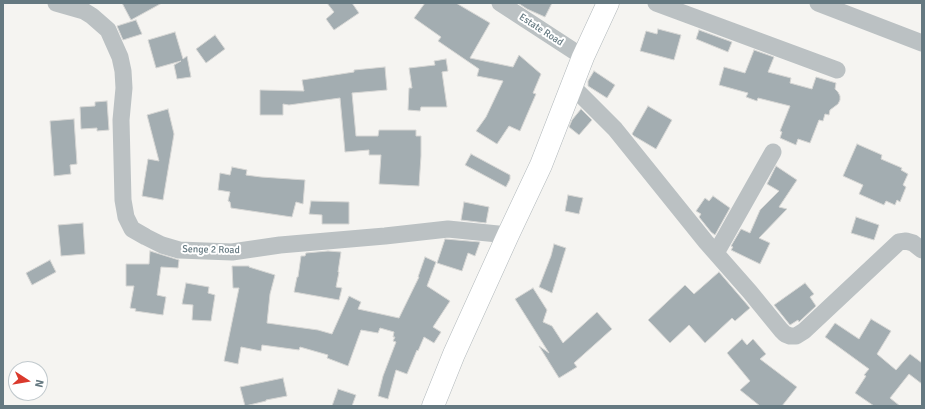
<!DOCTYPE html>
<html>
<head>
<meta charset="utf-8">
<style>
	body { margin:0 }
	#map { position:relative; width:925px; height:409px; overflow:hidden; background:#f5f4f1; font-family:Signika,sans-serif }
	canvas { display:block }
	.frame { position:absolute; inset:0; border:4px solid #657981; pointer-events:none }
	.north { position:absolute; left:8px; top:361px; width:40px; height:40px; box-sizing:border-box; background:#fff; border:1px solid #c1c9cd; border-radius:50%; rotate:102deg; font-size:11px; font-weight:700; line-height:16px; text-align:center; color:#657981 }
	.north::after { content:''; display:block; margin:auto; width:14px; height:18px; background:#da392c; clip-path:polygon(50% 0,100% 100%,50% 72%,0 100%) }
</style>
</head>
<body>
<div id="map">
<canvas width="925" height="409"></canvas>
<div class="frame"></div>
<div class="north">N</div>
</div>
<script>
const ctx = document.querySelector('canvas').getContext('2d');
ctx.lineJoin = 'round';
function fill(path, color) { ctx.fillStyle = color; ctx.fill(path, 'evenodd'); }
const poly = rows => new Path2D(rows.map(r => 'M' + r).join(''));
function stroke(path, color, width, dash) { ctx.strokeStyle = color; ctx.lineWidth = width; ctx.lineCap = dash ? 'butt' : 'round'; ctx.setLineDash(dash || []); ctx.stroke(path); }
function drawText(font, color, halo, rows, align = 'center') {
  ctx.font = font + ' Signika,sans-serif'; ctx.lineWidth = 4; ctx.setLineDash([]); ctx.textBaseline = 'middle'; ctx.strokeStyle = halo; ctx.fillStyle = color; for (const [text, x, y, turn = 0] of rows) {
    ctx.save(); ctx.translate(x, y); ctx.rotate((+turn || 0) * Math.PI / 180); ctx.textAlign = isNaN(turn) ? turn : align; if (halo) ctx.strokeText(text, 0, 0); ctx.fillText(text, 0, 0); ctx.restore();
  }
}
const building = poly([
	[122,3,162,3,131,20,122,3],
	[327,3,352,3,359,13,334,30,326,19,334,12,327,3],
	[425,3,456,3,490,23,470,58,513,67,519,55,541,74,533,93,536,94,520,131,509,126,497,144,476,131,486,117,503,81,477,76,479,69,438,41,441,37,414,18,425,3],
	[518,3,552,3,545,17,527,9,518,3],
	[136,20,142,34,123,40,117,26,136,20],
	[658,29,681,35,674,60,640,51,646,31,657,34,658,29],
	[699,30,732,42,728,52,696,39,699,30],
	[175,32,183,59,187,56,191,77,177,79,174,65,181,61,156,68,148,40,175,32],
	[215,35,225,49,206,63,196,49,215,35],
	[754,50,774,57,768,72,791,78,790,83,812,89,816,77,836,83,835,89,838,92,840,96,840,100,838,104,830,110,829,115,825,114,823,121,819,120,810,143,798,139,796,145,780,138,782,132,780,131,790,106,758,98,757,101,746,97,748,93,719,85,724,67,745,73,754,50],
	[446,59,448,71,442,72,447,107,421,107,420,111,408,110,409,88,412,88,409,68,435,65,434,61,446,59],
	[385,67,387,90,352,93,356,136,378,136,379,130,416,130,416,136,421,136,421,156,419,186,379,184,381,155,369,155,369,150,345,152,340,98,289,105,283,104,283,115,260,115,260,90,304,91,302,80,354,72,354,70,385,67],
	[594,71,615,85,607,98,588,86,588,81,594,71],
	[107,101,109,130,97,131,97,128,81,129,80,107,95,106,95,102,107,101],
	[648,106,672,120,656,149,634,136,632,134,648,106],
	[168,109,174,134,163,200,142,196,148,159,159,161,147,115,168,109],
	[581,109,592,120,579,135,569,127,572,120,581,109],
	[74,119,77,164,70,165,71,174,54,176,50,121,74,119],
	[857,144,882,155,881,159,902,168,901,170,908,174,903,185,906,187,900,202,897,200,895,205,886,201,884,205,859,194,863,185,843,176,857,144],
	[471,154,510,175,510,179,506,187,465,165,471,154],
	[776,166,797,180,779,207,787,209,759,238,770,243,760,264,731,250,733,247,731,246,741,229,750,233,760,210,779,191,767,184,776,166],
	[232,167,247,170,246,175,261,177,305,180,303,204,296,202,292,217,231,208,230,202,228,201,230,192,218,190,220,173,230,175,232,167],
	[568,195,583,198,579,214,565,211,568,195],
	[713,196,730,208,715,235,711,232,699,217,701,214,696,211,705,198,709,201,713,196],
	[311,201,349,202,349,224,322,224,322,215,309,214,311,201],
	[464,202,489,207,486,223,461,220,464,202],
	[856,217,879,225,874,240,851,233,856,217],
	[83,223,85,254,61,256,58,225,83,223],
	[445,239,480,242,475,256,468,253,462,271,437,263,445,239],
	[554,244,566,248,552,293,539,287,551,256,554,244],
	[150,251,179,260,178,268,161,267,157,295,166,297,163,315,135,311,136,309,130,308,134,286,126,286,126,264,149,264,150,251],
	[328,251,341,252,338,272,339,272,336,287,342,288,339,300,294,292,297,277,298,277,301,256,305,256,306,253,328,251],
	[425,257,436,262,427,286,450,301,433,327,441,332,434,343,424,337,418,351,417,350,407,374,396,370,388,399,378,396,383,376,396,342,393,341,395,337,393,337,394,332,380,328,378,333,361,330,348,366,327,358,328,355,300,347,299,350,262,345,261,351,241,347,238,364,224,361,239,288,233,288,232,266,249,266,249,267,275,275,270,294,267,323,318,330,332,334,349,296,361,302,358,309,399,318,419,277,418,277,425,257],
	[50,260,56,272,32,285,26,273,50,260],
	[719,272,750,308,735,321,732,318,705,343,689,325,670,343,648,320,685,285,694,294,719,272],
	[186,283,209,287,208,293,215,295,211,321,192,320,193,305,182,304,186,283],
	[805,283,814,294,810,297,816,306,799,322,798,320,790,325,774,305,805,283],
	[533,288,547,310,543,322,552,326,563,343,597,312,612,329,574,363,577,367,559,378,539,346,549,353,515,299,533,288],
	[871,319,891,331,877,354,896,370,910,354,922,363,922,384,909,374,890,398,900,406,874,406,855,393,866,376,864,375,869,369,825,337,835,323,859,339,871,319],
	[742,339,747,345,753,339,766,354,760,359,797,387,782,406,760,406,740,390,750,381,727,353,742,339],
	[283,378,287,396,266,400,266,401,245,406,240,387,283,378],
	[338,389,356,395,352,406,332,406,338,389]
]);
const street = poly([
	[56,3,84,11,92,16,108,30,120,57,123,71,124,88,121,120,123,200,126,217,132,229,146,237,162,245,179,250,232,252,280,245,385,236,448,229,508,235],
	[500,3,583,57],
	[656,3,837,70],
	[818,3,922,43],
	[572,86,615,129,706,242,750,292,781,330,785,334,790,336,796,336,804,331,899,242,906,241,913,243,922,250],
	[716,253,773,152]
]);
const secondary = poly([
	[433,406,454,354,508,235,541,165,583,57,608,3]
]);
const streetNames = [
	["Estate Road",541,30,33],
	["Senge 2 Road",211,250,1]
];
fill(building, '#a3adb1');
stroke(building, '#d6d6d4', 1);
stroke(secondary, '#b0b7ba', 23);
stroke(street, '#bbc1c3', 17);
stroke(secondary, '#fff', 22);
drawText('10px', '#657981', '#fff', streetNames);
</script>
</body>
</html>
